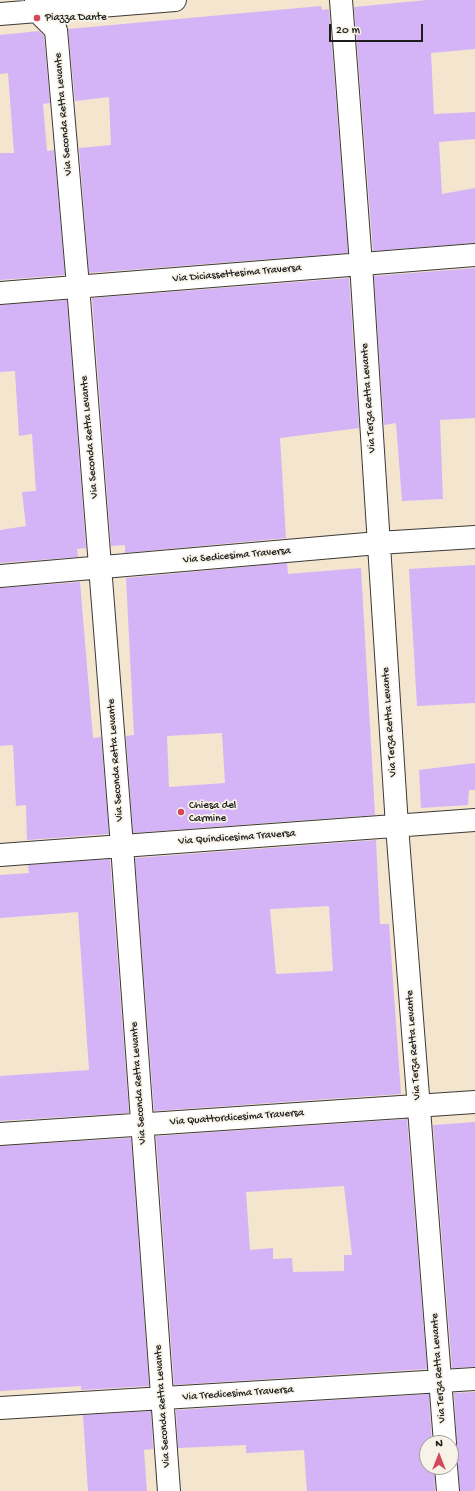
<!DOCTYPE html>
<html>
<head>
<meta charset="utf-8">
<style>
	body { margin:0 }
	#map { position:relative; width:475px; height:1491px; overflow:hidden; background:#f4e5cf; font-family:"Gochi Hand",sans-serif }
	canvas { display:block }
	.north { position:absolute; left:419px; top:1435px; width:40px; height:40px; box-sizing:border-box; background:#f7f3e8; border:1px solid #9f9d96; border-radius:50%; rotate:0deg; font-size:11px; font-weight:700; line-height:16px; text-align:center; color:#1c1c1c }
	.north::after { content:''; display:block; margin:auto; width:14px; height:18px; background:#d1495b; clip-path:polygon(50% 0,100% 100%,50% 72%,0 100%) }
	.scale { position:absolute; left:329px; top:24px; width:94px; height:18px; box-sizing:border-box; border:2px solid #1c1c1c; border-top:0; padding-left:5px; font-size:12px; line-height:14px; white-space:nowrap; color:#1c1c1c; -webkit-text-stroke:3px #f7f3e8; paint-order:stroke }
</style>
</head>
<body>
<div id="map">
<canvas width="475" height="1491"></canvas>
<div class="north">N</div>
<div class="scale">20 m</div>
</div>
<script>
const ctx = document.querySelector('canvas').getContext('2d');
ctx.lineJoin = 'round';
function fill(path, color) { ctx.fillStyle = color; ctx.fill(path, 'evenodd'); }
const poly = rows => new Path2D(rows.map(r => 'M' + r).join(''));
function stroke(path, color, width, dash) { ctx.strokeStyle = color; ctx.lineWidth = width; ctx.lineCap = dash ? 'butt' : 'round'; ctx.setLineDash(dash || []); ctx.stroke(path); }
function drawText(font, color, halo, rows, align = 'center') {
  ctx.font = font + ' "Gochi Hand",sans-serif'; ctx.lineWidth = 3.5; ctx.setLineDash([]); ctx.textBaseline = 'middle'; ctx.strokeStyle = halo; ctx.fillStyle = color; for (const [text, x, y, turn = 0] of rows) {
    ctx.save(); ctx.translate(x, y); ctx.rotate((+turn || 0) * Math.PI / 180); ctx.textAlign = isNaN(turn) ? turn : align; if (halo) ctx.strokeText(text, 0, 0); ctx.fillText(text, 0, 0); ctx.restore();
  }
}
const building = poly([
	[427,0,475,0,475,49,431,53,434,114,475,112,475,139,439,142,442,194,475,188,475,243,373,251,354,7],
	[321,6,322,10,329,9,348,253,89,273,79,148,111,145,109,97,75,101,68,29],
	[39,31,44,36,50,103,43,104,47,151,54,150,65,275,0,280,0,153,14,153,8,73,0,74,0,35],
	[475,268,475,418,440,420,443,499,402,501,396,423,384,425,374,276],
	[349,278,359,428,280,438,286,538,125,553,125,545,111,546,92,298],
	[67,300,86,548,77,549,78,557,0,563,0,530,26,526,22,492,36,491,32,434,19,436,15,371,0,372,0,305],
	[287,563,288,574,361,568,375,815,133,833,126,736,134,735,126,578],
	[222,733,225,783,169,787,167,736],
	[475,565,475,703,417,706,409,569],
	[80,582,93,738,101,737,109,834,27,840,26,805,16,806,13,745,0,746,0,588],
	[475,763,475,790,469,790,468,805,421,808,419,770],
	[376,840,380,924,389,924,401,1094,154,1111,135,858],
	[329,906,333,971,276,974,270,909],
	[110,859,129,1113,0,1121,0,1076,89,1070,78,912,0,918,0,875,29,873,28,865],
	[407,1119,427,1369,174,1385,156,1136],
	[344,1186,352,1255,344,1255,344,1271,293,1272,292,1258,273,1259,273,1248,250,1250,246,1192],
	[475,1122,475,1367,452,1368,433,1125],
	[131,1138,149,1386,81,1390,81,1386,0,1391,0,1146],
	[475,1392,475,1491,460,1491,458,1466,456,1460,451,1456,451,1454,456,1448,457,1442,454,1393],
	[429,1394,432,1443,427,1443,427,1467,434,1467,435,1491,307,1491,304,1450,246,1453,246,1445,178,1448,176,1410],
	[151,1411,153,1449,144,1450,147,1491,88,1491,83,1415]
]);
const street = poly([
	[36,0,37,11,56,30,78,286,122,846,169,1491],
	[341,0,361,264,397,826,445,1443],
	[0,14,175,0],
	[0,293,475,255],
	[0,576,378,543,475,537],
	[0,855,475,820],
	[0,1134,475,1102],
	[0,1408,475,1379],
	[446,1467,448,1491]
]);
const markers = [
	[37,18,4,"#d1495b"],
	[181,812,4,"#d1495b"]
];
const poiNames = [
	["Piazza Dante",45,18],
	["Chiesa del",189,806],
	["Carmine",189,819]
];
const streetNames = [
	["Via Seconda Retta Levante",64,114,-95],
	["Via Diciassettesima Traversa",237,274,-5],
	["Via Terza Retta Levante",369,398,-94],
	["Via Seconda Retta Levante",90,437,-95],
	["Via Sedicesima Traversa",237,556,-5],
	["Via Terza Retta Levante",390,722,-94],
	["Via Seconda Retta Levante",116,760,-94],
	["Via Quindicesima Traversa",237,838,-4],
	["Via Terza Retta Levante",414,1045,-94],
	["Via Seconda Retta Levante",139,1083,-94],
	["Via Quattordicesima Traversa",237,1118,-4],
	["Via Terza Retta Levante",439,1368,-94],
	["Via Tredicesima Traversa",238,1394,-4],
	["Via Seconda Retta Levante",163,1406,-94]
];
fill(building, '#d4b3f7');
stroke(street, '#3c3a37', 24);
stroke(street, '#fff', 22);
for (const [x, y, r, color] of markers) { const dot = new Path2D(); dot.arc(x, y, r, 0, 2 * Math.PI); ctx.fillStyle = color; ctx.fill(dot); stroke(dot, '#f7f3e8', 1.5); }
drawText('11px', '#1c1c1c', '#f7f3e8', poiNames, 'left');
drawText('11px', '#1c1c1c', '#f7f3e8', streetNames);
</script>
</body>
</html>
